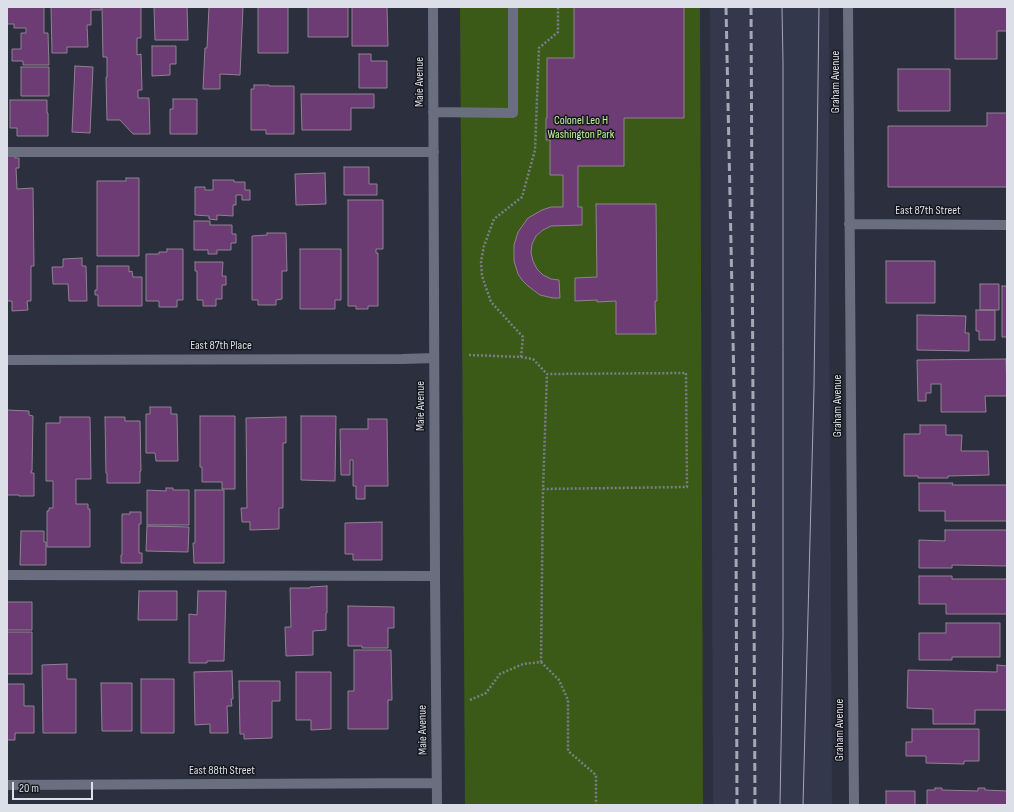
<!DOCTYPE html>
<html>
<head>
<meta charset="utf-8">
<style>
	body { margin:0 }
	#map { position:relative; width:1014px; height:812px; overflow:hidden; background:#2c2f3e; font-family:"Sofia Sans Condensed",sans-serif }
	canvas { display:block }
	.frame { position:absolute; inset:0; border:8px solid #dcdee8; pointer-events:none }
	.scale { position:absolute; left:12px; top:782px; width:81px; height:18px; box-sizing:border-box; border:2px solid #dcdee8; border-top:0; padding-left:5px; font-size:12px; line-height:14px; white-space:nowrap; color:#dcdee8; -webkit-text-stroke:3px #16181e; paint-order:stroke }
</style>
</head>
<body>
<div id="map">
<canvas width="1014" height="812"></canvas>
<div class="frame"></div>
<div class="scale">20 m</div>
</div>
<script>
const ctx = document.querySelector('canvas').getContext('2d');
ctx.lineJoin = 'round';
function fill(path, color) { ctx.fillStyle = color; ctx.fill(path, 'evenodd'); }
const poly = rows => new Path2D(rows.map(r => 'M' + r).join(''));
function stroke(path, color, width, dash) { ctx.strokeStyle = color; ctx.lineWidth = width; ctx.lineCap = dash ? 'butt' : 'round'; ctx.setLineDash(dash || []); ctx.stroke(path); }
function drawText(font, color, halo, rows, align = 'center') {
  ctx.font = font + ' "Sofia Sans Condensed",sans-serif'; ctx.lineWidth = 3; ctx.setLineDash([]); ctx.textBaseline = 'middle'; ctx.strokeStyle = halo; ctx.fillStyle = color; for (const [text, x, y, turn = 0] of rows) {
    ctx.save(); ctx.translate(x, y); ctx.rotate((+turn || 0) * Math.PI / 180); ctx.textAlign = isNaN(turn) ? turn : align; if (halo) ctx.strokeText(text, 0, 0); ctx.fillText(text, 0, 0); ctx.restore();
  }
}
const built = poly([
	[710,7,829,7,829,261,832,805,713,805]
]);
const green = poly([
	[460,7,700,7,703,805,465,805]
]);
const building = poly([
	[7,7,44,7,44,33,48,33,49,65,23,65,23,61,12,61,12,49,21,49,21,33,26,33,26,28,14,28,14,24,7,24,7,7],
	[51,7,101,7,101,10,91,10,91,25,87,25,88,47,67,47,67,53,52,53,51,7],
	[102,7,141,7,141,38,137,38,137,55,141,54,142,90,138,90,138,98,149,98,150,134,133,134,120,120,107,120,106,77,107,77,107,57,103,57,102,7],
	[154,7,187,7,188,40,155,40,154,7],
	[209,7,243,7,240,75,220,74,220,89,203,89,205,48,207,48,209,7],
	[258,7,288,7,288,53,258,53,258,7],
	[308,7,348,7,348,37,308,37,308,7],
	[352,7,387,7,388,46,352,46,352,7],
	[574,7,684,7,684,118,624,118,624,166,578,166,578,207,582,207,582,225,551,226,543,230,536,236,532,244,531,253,533,261,537,269,543,275,551,279,559,280,560,298,553,298,540,295,528,286,522,280,518,274,514,261,514,245,518,232,528,218,542,210,551,207,563,207,563,175,550,175,550,140,546,140,546,118,547,118,547,58,574,58,574,7],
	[955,7,1007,7,1007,31,997,31,997,59,955,59,955,7],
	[152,46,176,46,176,64,170,64,170,75,152,76,152,46],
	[359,54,371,54,371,61,387,61,387,88,359,88,359,54],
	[75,66,93,67,90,133,72,132,75,66],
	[21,67,49,67,49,96,21,96,21,67],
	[898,69,950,69,950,111,898,111,898,69],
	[254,85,269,85,269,86,294,86,294,134,266,134,266,130,251,130,251,89,254,89,254,85],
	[301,94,374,94,374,108,351,108,351,130,302,130,301,94],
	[173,99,197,99,197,134,170,134,170,109,173,109,173,99],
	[10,100,47,100,47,113,48,113,48,136,17,136,17,128,10,128,10,100],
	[987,113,1007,113,1007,187,888,187,888,126,987,126,987,113],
	[15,154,15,158,19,158,19,168,16,168,17,189,33,188,34,266,31,266,31,301,27,301,28,310,12,311,12,301,7,301,7,155,15,154],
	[344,167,369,167,369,184,377,184,377,195,344,195,344,167],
	[325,173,326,204,296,205,295,174,325,173],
	[126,178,139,178,139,256,97,256,97,181,126,181,126,178],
	[213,180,234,180,234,182,245,182,245,190,250,190,250,200,242,200,242,195,236,195,236,205,233,205,233,216,217,215,217,220,209,219,209,216,195,215,195,187,205,187,205,190,213,190,213,180],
	[348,200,383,200,383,249,376,249,376,253,378,253,378,306,368,306,368,309,356,309,356,306,348,306,348,200],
	[596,204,656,204,657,301,655,301,656,334,616,334,616,301,597,302,597,300,575,301,575,278,597,277,596,204],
	[194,221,210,221,210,225,232,225,232,234,236,234,236,243,231,243,231,250,217,250,217,254,208,254,208,250,194,250,194,221],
	[267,233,286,233,287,271,282,271,282,299,276,300,276,305,258,305,258,300,252,300,252,236,267,235,267,233],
	[167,249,183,249,183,300,177,300,177,307,159,307,159,301,146,301,146,254,159,254,159,252,167,252,167,249],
	[300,249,341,249,341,300,335,300,335,309,300,309,300,249],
	[82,258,82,266,86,266,87,301,69,301,68,284,53,284,52,267,63,267,63,259,82,258],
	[886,261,935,261,935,303,886,303,886,261],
	[195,262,223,262,222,276,226,276,226,285,222,285,222,299,216,299,216,306,203,306,203,300,197,300,197,271,195,271,195,262],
	[97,266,129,266,129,272,132,271,133,277,142,277,142,306,98,306,98,295,95,295,95,290,97,290,97,266],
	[980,284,999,284,999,310,980,310,980,284],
	[1002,286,1007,286,1007,337,1002,337,1002,286],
	[976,310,995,310,995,340,979,340,979,331,976,331,976,310],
	[917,315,966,316,965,333,969,333,969,351,917,350,917,315],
	[1006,359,1007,396,985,396,986,412,941,412,941,384,931,384,931,393,926,393,926,401,918,401,917,360,1006,359],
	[150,407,171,407,171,414,177,414,178,461,156,461,155,453,146,453,146,414,150,414,150,407],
	[7,410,29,411,29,415,33,416,32,471,31,471,31,473,34,473,34,496,19,496,19,495,7,495,7,410],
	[200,416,235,416,235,489,222,489,222,482,202,482,202,467,200,467,200,416],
	[301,416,336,416,335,481,301,480,301,416],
	[60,417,90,417,91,479,76,479,76,504,88,504,88,509,90,509,90,547,47,547,47,511,49,511,49,508,53,508,53,481,46,481,46,423,60,423,60,417],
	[105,417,125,417,125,421,140,421,141,471,140,471,140,483,107,483,107,473,106,473,105,417],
	[286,417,286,443,283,443,283,508,279,508,279,529,250,530,250,522,242,522,241,508,247,508,246,418,286,417],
	[368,419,387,419,388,486,365,486,365,499,356,499,356,486,353,486,353,460,350,460,350,475,341,475,340,429,368,429,368,419],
	[920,425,946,425,946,435,962,435,961,451,988,451,989,475,948,476,948,478,918,478,918,476,904,476,904,434,920,434,920,425],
	[919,483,953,483,952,485,1007,485,1007,521,945,521,945,511,919,511,919,483],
	[166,488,173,488,173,490,189,490,189,525,147,525,147,490,166,491,166,488],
	[195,490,224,490,224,563,194,563,193,543,195,543,195,490],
	[130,512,141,512,141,524,139,524,139,553,142,553,142,563,121,563,121,555,122,555,122,514,130,514,130,512],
	[382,522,382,560,353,560,353,554,345,554,345,523,382,522],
	[147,526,189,527,188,552,146,551,147,526],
	[945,530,1007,530,1007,566,952,565,952,568,919,568,919,540,945,541,945,530],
	[21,531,44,531,44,542,46,542,46,565,20,565,21,531],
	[919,576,952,576,952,579,1007,579,1007,614,946,614,946,604,919,604,919,576],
	[327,586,327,613,326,613,326,630,313,631,313,655,286,656,285,627,291,627,290,588,310,588,310,587,327,586],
	[139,591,177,591,177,620,138,620,139,591],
	[198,591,226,591,224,661,207,661,207,663,189,663,189,614,197,615,198,591],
	[7,602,32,602,32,630,7,630,7,602],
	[348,606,394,607,394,628,388,628,388,648,362,648,362,646,348,646,348,606],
	[946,623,1000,623,1000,657,952,657,952,660,919,660,919,633,946,633,946,623],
	[7,632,32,632,32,674,7,674,7,632],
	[354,650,391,650,392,700,388,700,388,729,348,729,348,691,354,691,354,650],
	[67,664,67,679,76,679,76,733,43,733,42,665,67,664],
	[997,665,1007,666,1007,710,975,710,975,724,933,724,933,709,907,708,908,670,997,672,997,665],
	[232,671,233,699,231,699,232,706,227,706,228,733,210,733,210,724,195,725,194,672,232,671],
	[296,672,331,672,331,729,311,730,311,720,296,720,296,672],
	[141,679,174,679,174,733,141,733,141,679],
	[239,681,280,681,280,701,272,701,272,738,244,739,244,734,240,734,239,681],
	[101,683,132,683,132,731,102,731,101,683],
	[7,684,24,684,24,706,34,706,34,733,15,733,15,740,7,740,7,684],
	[912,729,979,729,979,761,964,761,964,764,926,763,926,756,906,756,906,742,912,742,912,729],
	[935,788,942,788,942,790,978,791,978,788,985,788,985,790,1007,791,1007,805,927,805,927,790,935,790,935,788],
	[886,791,915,791,915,805,886,805,886,791]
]);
const path = poly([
	[469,355,521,357,523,337,491,302,482,276,481,261,484,246,494,219,522,197,535,150,539,48,558,32,558,7],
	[521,357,533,359,547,374,686,373,687,487,543,489,547,374],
	[541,662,559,680,568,700,568,751,596,775,596,805],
	[470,700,486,693,500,674,523,664,541,662,543,489]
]);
const minor = poly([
	[433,7,435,576,437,805],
	[848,7,854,805],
	[433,112,513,113,513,7],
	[7,152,434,152],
	[849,224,1007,225],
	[7,360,402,359,434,358],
	[7,575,435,576],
	[7,785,437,783]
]);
const tram = poly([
	[780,805,783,636,783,63,782,7],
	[803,805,814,387,819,7]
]);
const rail = poly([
	[726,7,734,387,736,529,737,805],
	[751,7,755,805]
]);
const streetNames = [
	["Maie Avenue",420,82,-90],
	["Graham Avenue",836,82,-90],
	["East 87th Street",928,211],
	["East 87th Place",221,346],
	["Maie Avenue",421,406,-90],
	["Graham Avenue",838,406,-90],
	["Maie Avenue",423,730,-91],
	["Graham Avenue",840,730,-90],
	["East 88th Street",222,771]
];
const parkNames = [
	["Colonel Leo H",581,121],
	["Washington Park",581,135]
];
fill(built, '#33384c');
fill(green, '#3b5a18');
fill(building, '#6d3c74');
stroke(building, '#8f8290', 1);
stroke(path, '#7b7e8a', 2.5, [2, 2]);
stroke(minor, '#6a6f7f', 10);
stroke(tram, '#a5a7b3', 1);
stroke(rail, '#a5a7b3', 3, [8, 4]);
drawText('12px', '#dcdee8', '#16181e', streetNames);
drawText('12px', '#c1f594', '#16181e', parkNames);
</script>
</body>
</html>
